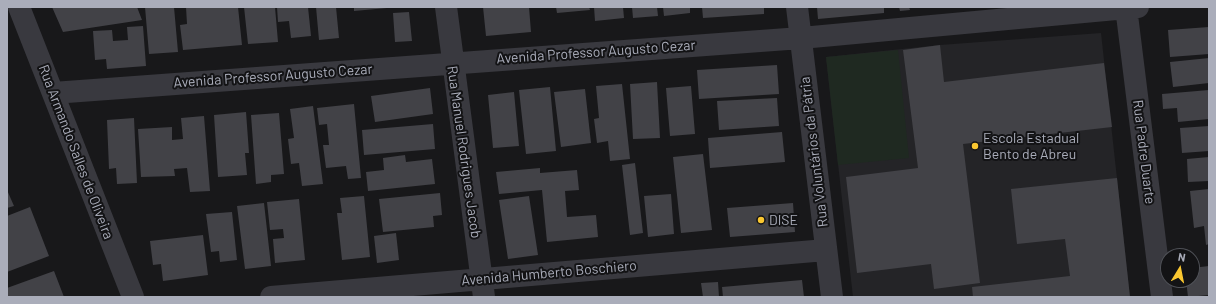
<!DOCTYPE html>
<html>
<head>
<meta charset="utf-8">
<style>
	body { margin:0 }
	#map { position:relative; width:1216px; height:304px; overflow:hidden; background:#18181a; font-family:Barlow,sans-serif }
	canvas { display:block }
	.frame { position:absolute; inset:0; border:8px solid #aaadba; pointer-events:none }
	.north { position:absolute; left:1160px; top:248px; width:40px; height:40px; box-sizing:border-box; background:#131315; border:1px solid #4f5157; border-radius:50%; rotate:10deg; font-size:11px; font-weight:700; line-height:16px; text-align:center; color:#aaadba }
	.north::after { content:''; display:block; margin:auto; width:14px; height:18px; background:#fac730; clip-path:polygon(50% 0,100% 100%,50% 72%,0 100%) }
</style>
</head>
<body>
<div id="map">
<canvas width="1216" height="304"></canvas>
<div class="frame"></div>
<div class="north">N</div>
</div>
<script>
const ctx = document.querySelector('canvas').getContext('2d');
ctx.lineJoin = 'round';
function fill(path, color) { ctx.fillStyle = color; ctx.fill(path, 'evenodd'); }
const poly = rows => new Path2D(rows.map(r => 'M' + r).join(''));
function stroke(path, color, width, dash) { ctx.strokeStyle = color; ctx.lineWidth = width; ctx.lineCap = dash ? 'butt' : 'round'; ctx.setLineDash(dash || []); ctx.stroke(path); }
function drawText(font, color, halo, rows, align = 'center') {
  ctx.font = font + ' Barlow,sans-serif'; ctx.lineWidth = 4; ctx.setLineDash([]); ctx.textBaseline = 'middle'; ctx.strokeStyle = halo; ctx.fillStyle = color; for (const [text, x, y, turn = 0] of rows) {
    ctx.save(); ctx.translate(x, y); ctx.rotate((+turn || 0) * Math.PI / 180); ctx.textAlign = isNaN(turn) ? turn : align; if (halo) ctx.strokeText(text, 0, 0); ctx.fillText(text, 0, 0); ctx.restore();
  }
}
const built = poly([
	[1101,33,1130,297,853,297,826,57,940,45]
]);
const green = poly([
	[898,50,909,158,838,165,826,57]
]);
const building = poly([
	[52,7,137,7,142,20,63,32],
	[145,7,174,7,178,52,149,54],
	[186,7,238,7,242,45,183,50,180,25,187,24],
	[244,7,275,7,278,42,248,44],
	[277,7,308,7,311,36,291,38,289,21,278,22],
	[316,7,336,7,339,38,319,40],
	[354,7,387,7,387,8,354,11],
	[483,7,529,7,531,32,486,36],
	[556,7,589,7,590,10,557,13],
	[594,7,623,7,624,18,595,21],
	[632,7,657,7,658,16,633,18],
	[663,7,690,7,690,13,664,16],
	[702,7,764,7,764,14,703,18],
	[817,7,884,7,884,13,818,19],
	[899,7,909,7,910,10,900,11],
	[409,12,412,41,395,42,393,13],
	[143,26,146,66,107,69,106,59,95,60,93,31,112,30,113,41,128,40,127,27],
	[1209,27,1209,54,1170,57,1168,30],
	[940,45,944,82,1104,63,1112,127,963,144,980,283,934,289,931,264,857,273,846,177,918,168,903,50],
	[1209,58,1209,83,1173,87,1170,62],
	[777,65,779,94,699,99,697,70],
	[657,82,660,138,633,139,630,84],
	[622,84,630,159,610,161,608,141,597,143,594,119,599,118,596,86],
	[691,86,695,134,670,136,666,88],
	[550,87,556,151,526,154,519,90],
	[430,88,433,114,375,122,371,96],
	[585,89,591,143,561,147,554,92],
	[1209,90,1209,119,1178,122,1177,108,1163,109,1162,94],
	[514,92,519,146,493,148,488,95],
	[777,98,779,126,719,130,717,101],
	[354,104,361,178,348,179,346,166,326,168,323,145,329,145,327,124,319,125,317,108],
	[313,106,323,184,302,186,299,163,291,164,288,139,294,138,290,109],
	[246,112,249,153,245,153,247,175,218,177,214,115],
	[279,113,284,174,271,175,271,182,256,184,251,115],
	[204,116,210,191,190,192,187,168,174,169,175,176,141,177,138,129,172,127,172,140,183,139,181,118],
	[134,118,137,183,117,184,116,168,109,169,107,120],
	[433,124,435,149,364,155,362,130],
	[1209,126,1209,151,1182,153,1180,128],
	[782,132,785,162,710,168,708,138],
	[703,154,712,230,681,233,673,157],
	[405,155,406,162,432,159,435,184,368,191,366,172,384,170,383,158],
	[1209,157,1209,181,1188,182,1187,159],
	[635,163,643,233,630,235,622,165],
	[540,168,540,173,577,170,579,190,565,191,567,217,596,215,598,237,547,242,542,190,499,194,496,172],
	[1117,178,1130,297,973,297,972,287,1070,276,1065,239,1017,244,1011,189],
	[1209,189,1209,244,1206,245,1204,226,1194,228,1190,191],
	[7,190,14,206,7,208],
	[440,193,442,215,433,216,434,227,383,232,379,199],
	[671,194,674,234,648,237,644,196],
	[364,196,370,257,342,260,337,213,342,213,340,198],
	[529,196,538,255,508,259,499,200],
	[299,199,305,260,275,263,273,239,284,238,283,229,270,230,267,202],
	[264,203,271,266,245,269,237,206],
	[793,203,795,232,730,237,727,208],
	[30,207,49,256,7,272,7,216],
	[232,212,237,260,220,262,219,251,211,252,206,214],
	[396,233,399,260,377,263,374,236],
	[203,235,208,275,163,281,161,264,153,265,150,241],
	[1209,266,1209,295,1188,297,1186,280,1192,280,1192,268],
	[54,271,64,297,7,297,7,288],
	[802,280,804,297,723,297,722,287],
	[718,282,719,297,703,297,701,283]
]);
const street = poly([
	[19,7,133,297],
	[446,7,484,297],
	[797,7,832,297],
	[1126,7,1162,297],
	[53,93,801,38,1138,7],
	[271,297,826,250]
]);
const markers = [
	[975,146,4,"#fac730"],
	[761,220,4,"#fac730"]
];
const streetNames = [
	["Avenida Professor Augusto Cezar",596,52,-4],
	["Avenida Professor Augusto Cezar",273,76,-4],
	["Rua Armando Salles de Oliveira",76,152,69],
	["Rua Manuel Rodrigues Jacob",464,152,82],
	["Rua Voluntários da Pátria",814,152,-97],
	["Rua Padre Duarte",1144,152,83],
	["Avenida Humberto Boschiero",549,273,-5]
];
const poiNames = [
	["Escola Estadual",983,138],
	["Bento de Abreu",983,154],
	["DISE",769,220]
];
fill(built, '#242427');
fill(green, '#1f2921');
fill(building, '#424247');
stroke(street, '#39393f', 22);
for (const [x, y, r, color] of markers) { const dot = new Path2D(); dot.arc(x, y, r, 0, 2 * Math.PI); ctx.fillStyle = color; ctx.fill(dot); stroke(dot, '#131315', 1.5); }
drawText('14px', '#aaadba', '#131315', streetNames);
drawText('14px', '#aaadba', '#131315', poiNames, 'left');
</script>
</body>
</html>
